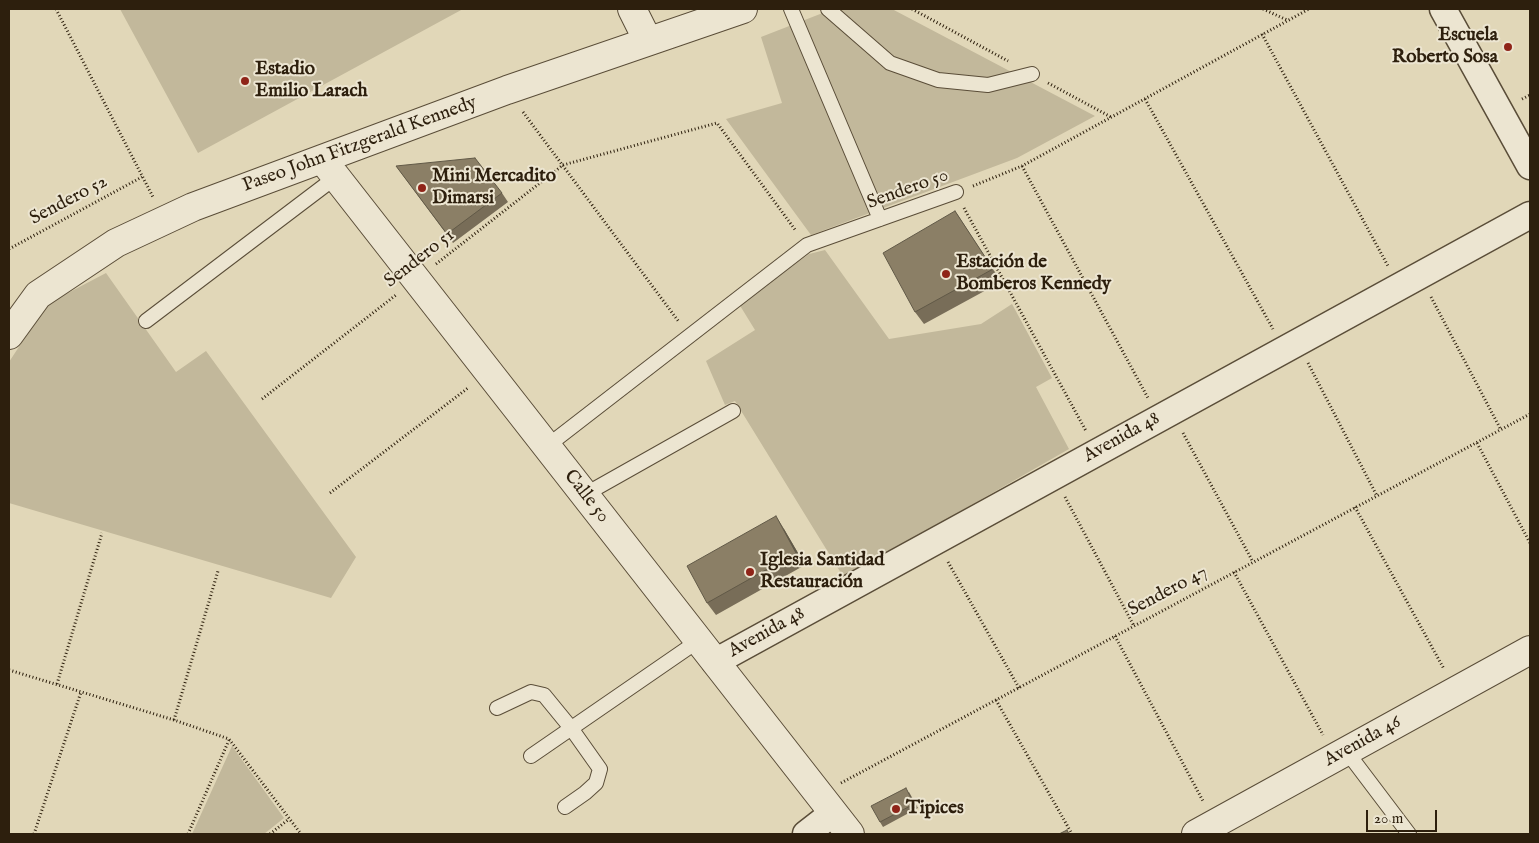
<!DOCTYPE html>
<html>
<head>
<meta charset="utf-8">
<style>
	body { margin:0 }
	#map { position:relative; width:1539px; height:843px; overflow:hidden; background:#e1d7b8; font-family:"IM FELL English",serif }
	canvas { display:block }
	.frame { position:absolute; inset:0; border:10px solid #2d1f0d; pointer-events:none }
	.scale { position:absolute; left:1366px; top:810px; width:71px; height:22px; box-sizing:border-box; border:2px solid #2d1f0d; border-top:0; padding-left:6px; font-size:15px; line-height:18px; white-space:nowrap; color:#2d1f0d; -webkit-text-stroke:4px #ece5d1; paint-order:stroke }
</style>
</head>
<body>
<div id="map">
<canvas width="1539" height="843"></canvas>
<div class="frame"></div>
<div class="scale">20 m</div>
</div>
<script>
const ctx = document.querySelector('canvas').getContext('2d');
ctx.lineJoin = 'round';
function fill(path, color) { ctx.fillStyle = color; ctx.fill(path, 'evenodd'); }
const poly = rows => new Path2D(rows.map(r => 'M' + r).join(''));
function stroke(path, color, width, dash) { ctx.strokeStyle = color; ctx.lineWidth = width; ctx.lineCap = dash ? 'butt' : 'round'; ctx.setLineDash(dash || []); ctx.stroke(path); }
function drawText(font, color, halo, rows, align = 'center') {
  ctx.font = font + ' "IM FELL English",serif'; ctx.lineWidth = 4; ctx.setLineDash([]); ctx.textBaseline = 'middle'; ctx.strokeStyle = halo; ctx.fillStyle = color; for (const [text, x, y, turn = 0] of rows) {
    ctx.save(); ctx.translate(x, y); ctx.rotate((+turn || 0) * Math.PI / 180); ctx.textAlign = isNaN(turn) ? turn : align; if (halo) ctx.strokeText(text, 0, 0); ctx.fillText(text, 0, 0); ctx.restore();
  }
}
const green = poly([
	[120,9,463,9,198,153],
	[833,9,892,9,1095,116,1017,158,811,235,726,119,782,103,761,37],
	[825,250,889,339,981,324,1012,304,1052,378,1036,387,1069,449,844,578,735,401,725,405,706,361,755,330,739,304,809,254],
	[106,273,176,372,206,351,356,557,331,598,9,503,9,362,47,304],
	[232,746,284,818,264,834,192,834]
]);
const path = poly([
	[56,9,153,197],
	[912,9,1008,61],
	[1263,9,1287,20],
	[1262,34,1388,266],
	[1048,83,1111,117],
	[1145,99,1273,329],
	[1522,99,1530,95],
	[523,112,679,322],
	[1022,166,1148,398],
	[973,186,1022,166,1309,9],
	[964,208,1086,431],
	[9,249,142,177],
	[436,264,563,165,717,123,796,231],
	[1431,297,1501,430],
	[1308,363,1377,496],
	[262,399,396,295],
	[1183,433,1253,562],
	[1477,443,1530,543],
	[330,493,468,388],
	[1065,497,1134,626],
	[1355,507,1444,669],
	[948,562,1019,688],
	[1234,572,1323,735],
	[1115,636,1203,801],
	[9,670,174,720,229,739,301,834],
	[57,684,102,533],
	[996,700,1072,834],
	[174,720,218,571],
	[841,783,1530,414],
	[34,834,81,692],
	[188,834,229,740],
	[270,834,289,819]
]);
const service = poly([
	[791,9,880,219],
	[828,9,890,63,938,80,988,85,1032,74],
	[146,321,336,177],
	[546,447,807,245,956,192],
	[584,495,733,411],
	[497,708,531,692,544,695,571,728,600,769,596,783,585,793,565,807],
	[1347,752,1409,834],
	[531,756,698,641]
]);
const minor = poly([
	[1443,9,1530,166],
	[715,662,1530,215],
	[806,834,833,813]
]);
const tertiary = poly([
	[632,9,648,41],
	[322,159,850,834],
	[9,335,38,295,116,243,193,207,507,90,743,9],
	[1196,834,1530,650]
]);
const wall = poly([
	[396,166,502,193,508,202,453,243],
	[955,211,1001,282,924,324,915,312],
	[784,529,805,565,716,615,707,603],
	[909,792,918,808,883,827,880,822]
]);
const shadedWall = poly([
	[955,211,963,224,1001,282,993,269],
	[776,516,784,529,805,565,796,553]
]);
const building = poly([
	[475,158,502,193,447,234,396,166,475,158],
	[955,211,993,269,915,312,883,253,955,211],
	[776,516,796,553,707,603,687,566,776,516],
	[906,788,914,804,880,822,871,806,906,788],
	[1067,830,1069,834,1059,834,1067,830]
]);
const markers = [
	[1508,47,5,"#8f2418"],
	[245,81,5,"#8f2418"],
	[422,188,5,"#8f2418"],
	[946,274,5,"#8f2418"],
	[750,572,5,"#8f2418"],
	[896,809,5,"#8f2418"]
];
const poiNames = [
	["Escuela",1498,36,"right"],
	["Roberto Sosa",1498,58,"right"],
	["Estadio",255,70],
	["Emilio Larach",255,92],
	["Mini Mercadito",432,177],
	["Dimarsi",432,199],
	["Estación de",956,263],
	["Bomberos Kennedy",956,285],
	["Iglesia Santidad",760,561],
	["Restauración",760,583],
	["Tipices",906,809]
];
const streetNames = [
	["Paseo John Fitzgerald Kennedy",360,145,-20],
	["Sendero 50",908,190,-20],
	["Sendero 52",69,201,-28],
	["Sendero 51",420,259,-38],
	["Avenida 48",1122,438,-29],
	["Calle 50",586,497,52],
	["Sendero 47",1168,592,-28],
	["Avenida 48",767,633,-29],
	["Avenida 46",1363,742,-29]
];
fill(green, '#c2b89b');
stroke(service, '#5a4d38', 16);
stroke(minor, '#5a4d38', 29);
stroke(tertiary, '#5a4d38', 30);
stroke(path, '#2d1f0d', 3, [1, 2.5]);
stroke(service, '#ece5d1', 14);
stroke(minor, '#ece5d1', 26);
stroke(tertiary, '#ece5d1', 28);
fill(wall, '#786d58');
fill(shadedWall, '#615947');
fill(building, '#8b7f66');
stroke(building, '#615947', 1);
for (const [x, y, r, color] of markers) { const dot = new Path2D(); dot.arc(x, y, r, 0, 2 * Math.PI); ctx.fillStyle = color; ctx.fill(dot); stroke(dot, '#ece5d1', 2); }
drawText('bold 19px', '#2d1f0d', '#ece5d1', poiNames, 'left');
drawText('19px', '#2d1f0d', '#ece5d1', streetNames);
</script>
</body>
</html>
